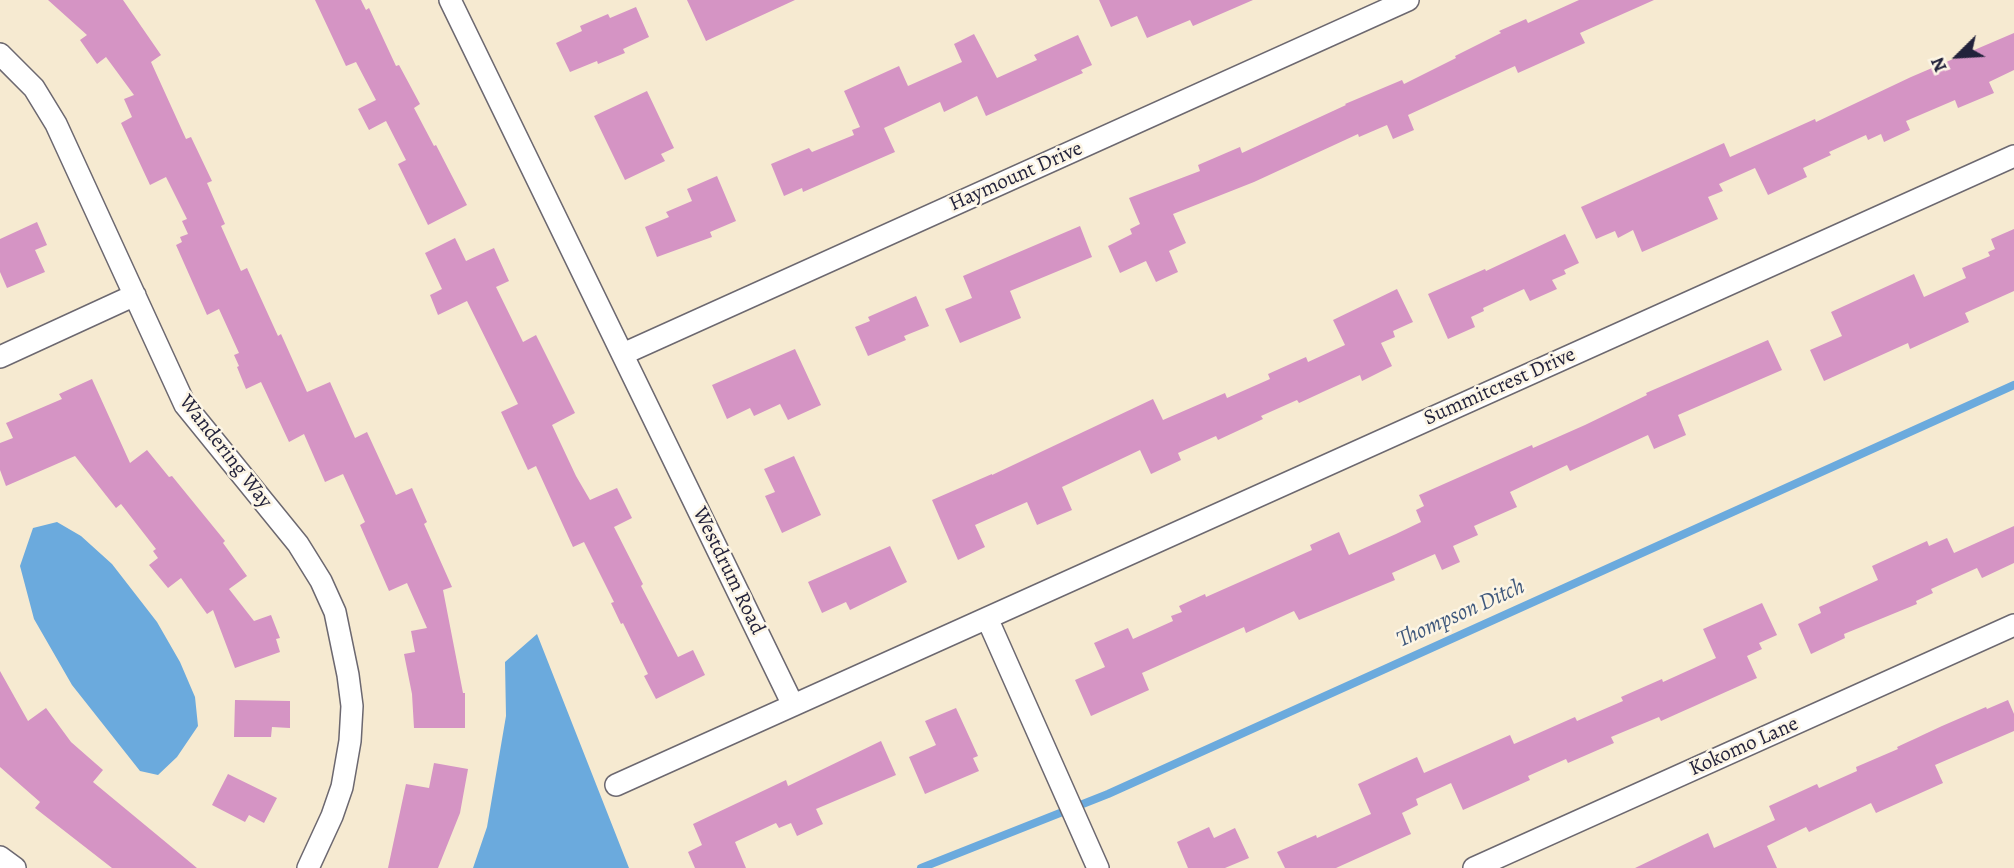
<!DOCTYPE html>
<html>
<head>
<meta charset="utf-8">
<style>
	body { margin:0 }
	#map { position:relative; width:2014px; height:868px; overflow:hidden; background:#f6ead1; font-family:Alegreya,serif }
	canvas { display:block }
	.north { position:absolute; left:1923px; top:21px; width:70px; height:70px; -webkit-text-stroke:5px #fcf5e5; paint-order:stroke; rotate:246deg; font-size:19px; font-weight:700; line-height:28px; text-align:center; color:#22223b }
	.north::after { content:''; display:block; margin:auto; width:24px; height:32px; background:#22223b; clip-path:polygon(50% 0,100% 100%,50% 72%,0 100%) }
</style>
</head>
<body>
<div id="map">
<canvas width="2014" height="868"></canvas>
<div class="north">N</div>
</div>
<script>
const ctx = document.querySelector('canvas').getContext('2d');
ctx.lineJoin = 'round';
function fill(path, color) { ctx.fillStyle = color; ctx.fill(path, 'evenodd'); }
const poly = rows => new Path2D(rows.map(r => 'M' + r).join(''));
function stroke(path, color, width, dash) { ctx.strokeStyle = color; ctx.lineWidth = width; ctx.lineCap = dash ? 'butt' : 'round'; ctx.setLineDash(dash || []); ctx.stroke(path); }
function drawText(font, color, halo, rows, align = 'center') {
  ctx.font = font + ' Alegreya,serif'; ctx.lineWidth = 5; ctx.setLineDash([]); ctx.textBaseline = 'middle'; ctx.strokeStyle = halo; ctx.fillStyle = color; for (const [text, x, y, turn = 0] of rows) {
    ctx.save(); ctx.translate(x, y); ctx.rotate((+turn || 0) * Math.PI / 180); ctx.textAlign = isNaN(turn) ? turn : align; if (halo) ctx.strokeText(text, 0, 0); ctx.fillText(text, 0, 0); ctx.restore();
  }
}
const water = poly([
	[57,522,81,536,112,564,157,622,180,662,195,697,198,726,177,757,158,775,140,771,72,685,34,619,20,566,33,528],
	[537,634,629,868,473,868,487,827,506,716,505,662]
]);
const stream = poly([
	[921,868,1108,794,2014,385]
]);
const building = poly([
	[48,0,123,0,161,55,151,62,186,139,191,137,212,181,207,183,225,224,221,226,241,271,247,268,278,336,281,334,307,392,330,382,355,438,367,432,396,495,412,488,427,522,424,524,452,587,443,590,463,693,465,693,465,728,414,728,412,694,404,654,415,652,411,631,427,628,407,583,389,591,360,525,365,522,343,474,325,482,304,434,289,442,261,382,246,389,237,367,239,366,234,355,239,353,219,309,207,315,176,245,182,242,180,237,188,234,182,221,187,219,166,177,150,185,121,123,132,117,124,99,134,95,106,57,97,64,80,40,87,35],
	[315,0,361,0,366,10,369,8,396,66,399,65,420,104,414,108,434,146,436,145,467,205,428,225,398,164,406,160,386,121,369,130,358,109,376,100,356,62,346,66],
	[687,0,795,0,706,41],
	[1099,0,1253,0,1193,26,1190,20,1147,38,1137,16,1111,27],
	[1579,0,1654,0,1580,33,1585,43,1518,73,1515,66,1408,115,1414,130,1393,139,1387,125,1359,137,1358,134,1254,182,1173,214,1186,243,1169,251,1178,272,1156,282,1146,261,1120,273,1108,246,1132,234,1130,229,1140,224,1129,198,1200,171,1198,165,1240,147,1242,153,1346,105,1345,104,1402,80,1404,84,1456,58,1455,56,1501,33,1499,31,1526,19,1528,23],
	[636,7,649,37,623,49,625,53,598,64,597,61,570,72,556,43,582,31,580,26,608,14,610,18],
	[2014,33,2014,70,1989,82,1994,93,1958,108,1955,100,1906,121,1910,130,1884,142,1881,134,1868,140,1866,135,1829,152,1831,155,1803,168,1807,177,1768,195,1755,168,1719,184,1723,191,1708,197,1718,219,1642,252,1633,230,1618,238,1615,231,1596,239,1581,207,1724,143,1730,157,1815,119,1816,122,1911,77],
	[974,34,997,78,1037,60,1034,55,1078,35,1092,65,1081,70,1083,73,986,116,977,96,944,112,940,102,884,128,895,152,803,192,802,188,784,196,771,164,809,148,812,152,854,135,852,130,860,127,844,91,899,66,908,86,962,62,954,44],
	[647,91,674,148,661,154,665,161,625,180,594,116],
	[717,176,736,221,710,232,712,237,657,257,645,227,669,217,666,212,692,201,687,189],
	[37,222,47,245,35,250,45,272,7,288,0,272,0,239],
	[1080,226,1092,257,1010,291,1021,318,960,343,945,309,972,298,963,276],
	[2014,229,2014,291,1965,313,1969,322,1910,349,1908,343,1824,381,1810,350,1842,336,1831,312,1914,274,1924,297,1966,278,1962,268,1990,256,1988,252,1995,249,1991,239],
	[1565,234,1579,263,1564,270,1566,274,1552,280,1557,289,1530,301,1524,289,1483,308,1484,311,1471,317,1475,327,1448,339,1428,294,1485,269,1486,271],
	[455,238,466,261,494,248,509,281,496,287,523,342,536,335,575,413,552,425,576,476,590,500,617,488,632,518,614,527,643,584,641,586,678,657,693,650,705,675,656,699,644,676,648,674,623,623,621,624,611,603,614,602,584,542,573,547,536,466,528,470,501,412,518,404,467,301,438,315,430,295,442,289,425,253],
	[1397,289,1413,322,1393,331,1395,337,1381,343,1392,366,1362,381,1360,375,1299,403,1297,400,1261,416,1263,419,1218,440,1216,436,1178,453,1181,460,1151,474,1140,450,1062,487,1072,510,1037,525,1027,502,975,525,985,547,958,560,932,500,992,474,992,475,1153,399,1163,420,1225,393,1227,398,1270,379,1268,374,1306,357,1308,362,1345,345,1333,320],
	[916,296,929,326,904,336,906,340,868,356,855,327,870,321,868,317],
	[1768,340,1782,370,1678,415,1686,435,1654,449,1648,435,1570,471,1567,465,1510,492,1517,507,1474,526,1478,535,1453,546,1460,562,1442,570,1435,554,1392,573,1395,580,1299,620,1294,611,1246,633,1244,627,1142,673,1149,690,1091,716,1075,680,1105,667,1094,643,1128,628,1133,639,1173,621,1171,616,1182,612,1179,606,1205,594,1206,597,1312,550,1310,545,1339,532,1349,555,1396,534,1421,522,1416,510,1424,506,1419,495,1532,445,1533,448,1585,425,1647,395,1646,393],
	[795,349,821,405,788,420,780,404,754,416,750,408,727,419,712,385],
	[92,379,130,463,147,450,169,477,172,476,225,541,223,543,247,576,229,589,254,621,271,615,280,638,276,639,280,652,235,668,213,610,207,614,181,578,168,588,149,565,158,558,153,551,156,549,121,504,116,508,75,456,6,486,0,470,0,443,13,438,6,423,62,399,59,394],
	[794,456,821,515,782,533,765,496,775,492,764,469],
	[2014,526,2014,563,1982,578,1977,568,1931,589,1933,593,1916,601,1917,604,1844,634,1845,638,1811,654,1798,624,1821,613,1819,607,1878,580,1872,566,1927,541,1929,546,1947,538,1954,553],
	[890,546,907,582,850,610,846,602,822,613,808,582],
	[1762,603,1777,635,1759,643,1762,649,1747,656,1757,678,1661,721,1659,717,1611,737,1614,743,1568,763,1566,759,1528,776,1530,780,1463,810,1451,783,1416,799,1418,805,1402,813,1411,834,1336,868,1285,868,1277,852,1316,835,1317,838,1371,814,1358,784,1417,757,1424,773,1510,735,1514,744,1575,717,1577,721,1623,701,1621,697,1662,679,1663,682,1716,658,1703,629],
	[0,671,28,721,46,708,71,742,103,770,93,782,197,868,112,868,35,808,40,802,0,767],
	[235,700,290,701,290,728,272,727,271,737,234,737],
	[2008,700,2014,714,2014,731,1935,765,1943,783,1876,813,1871,803,1809,832,1806,827,1767,846,1777,868,1635,868,1708,833,1714,848,1775,820,1769,806,1817,784,1819,788,1857,771,1856,767,1898,749,1897,747,1942,726,1986,707,1987,709],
	[956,708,978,756,973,758,979,771,925,794,909,757,936,745,925,721],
	[881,741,896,775,816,809,823,824,797,836,791,823,779,828,776,823,735,842,746,868,695,868,688,852,702,845,693,824,786,780,788,786],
	[434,763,468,769,460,813,438,868,388,868,406,784,429,788],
	[228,774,277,798,264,823,249,815,245,822,212,805],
	[1209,827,1214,838,1235,828,1249,858,1225,868,1188,868,1177,842]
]);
const minor = poly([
	[450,0,793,705],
	[0,54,34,88,56,124,185,405,298,544,321,581,335,612,348,675,352,706,350,741,342,787,332,816,308,868],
	[623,354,1408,0],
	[0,357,135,295],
	[987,618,1098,868],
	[616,785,2014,156],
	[0,857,15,868],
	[1474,868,2014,625]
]);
const streetNames = [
	["Haymount Drive",1016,177,-24],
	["Summitcrest Drive",1500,387,-24],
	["Wandering Way",225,452,52],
	["Westdrum Road",728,571,64],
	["Kokomo Lane",1744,747,-24]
];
const waterNames = [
	["Thompson Ditch",1461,614,-24]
];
fill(water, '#6baadd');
stroke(stream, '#6baadd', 8);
fill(building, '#d594c4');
stroke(minor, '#6c6870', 24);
stroke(minor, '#fff', 21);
drawText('21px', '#22223b', '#fcf5e5', streetNames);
drawText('italic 23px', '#3f587c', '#fcf5e5', waterNames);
</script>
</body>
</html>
